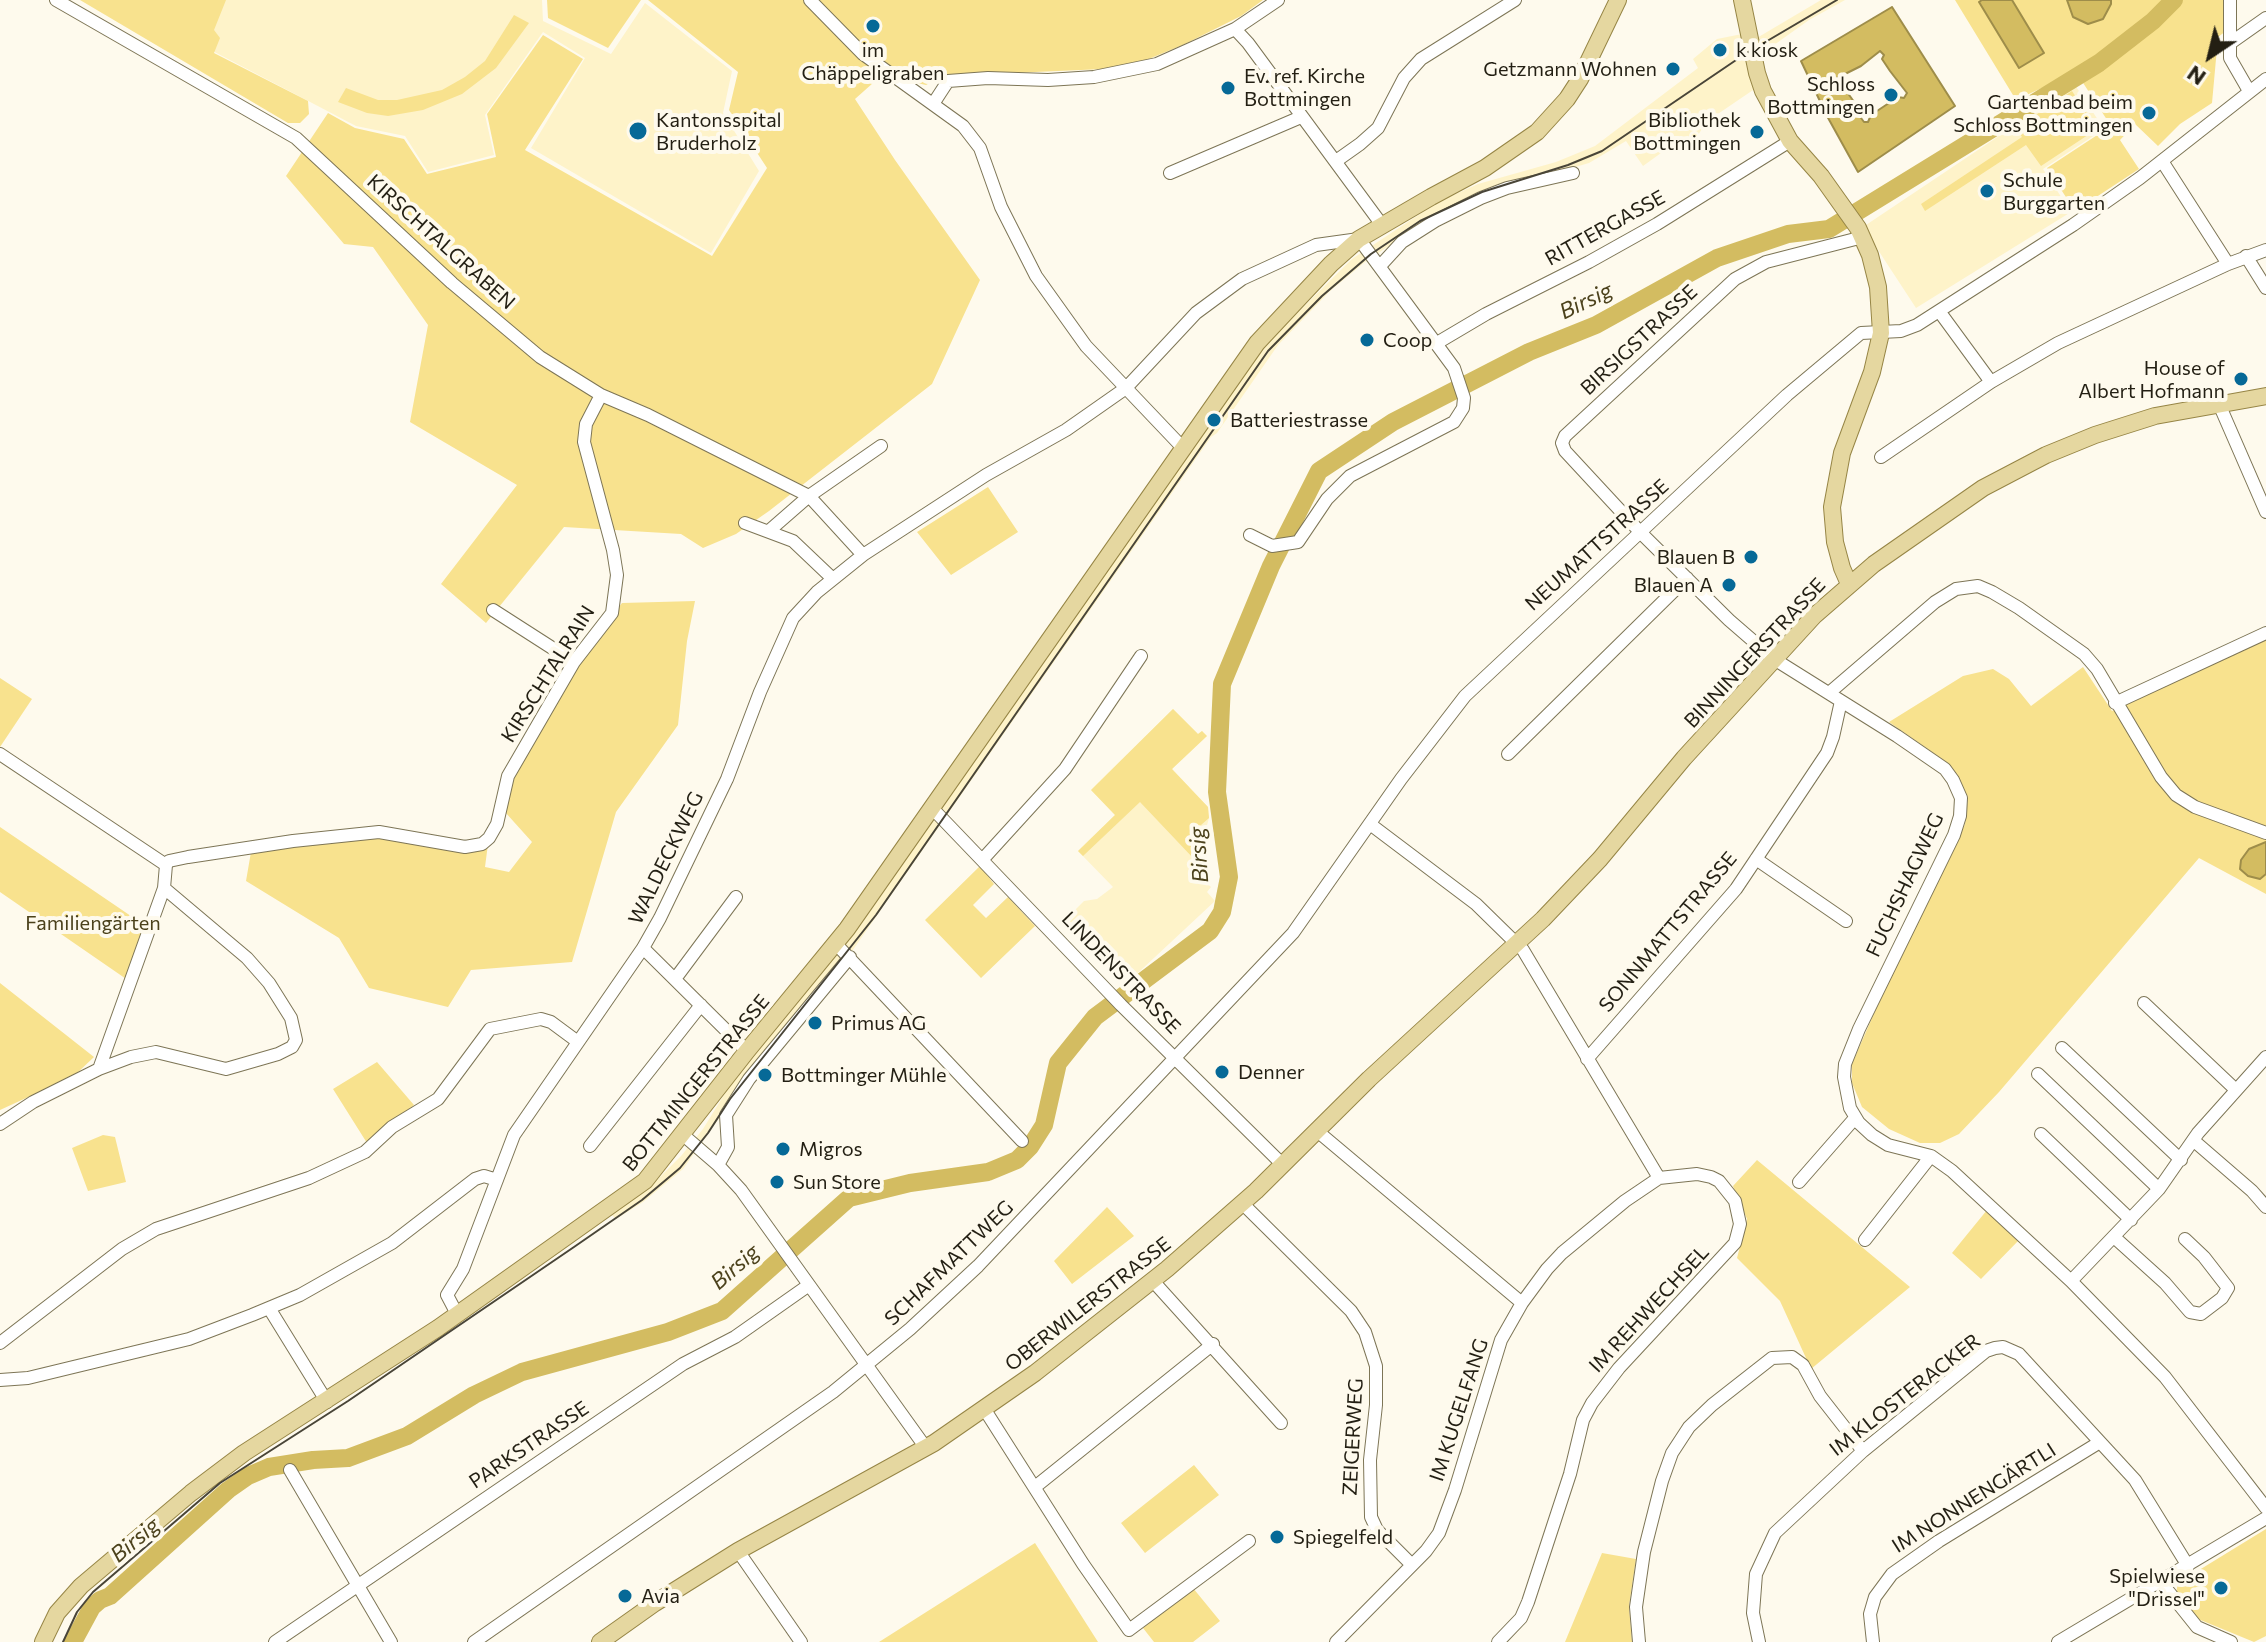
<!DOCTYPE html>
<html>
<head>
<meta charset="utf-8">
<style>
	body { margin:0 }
	#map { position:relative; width:2266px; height:1642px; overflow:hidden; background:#fefaed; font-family:Commissioner,sans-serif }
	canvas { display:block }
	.north { position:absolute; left:2170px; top:16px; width:80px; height:80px; -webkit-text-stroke:6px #fefaed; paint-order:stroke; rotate:215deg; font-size:22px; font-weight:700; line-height:32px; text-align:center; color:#231f13 }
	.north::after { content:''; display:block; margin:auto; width:28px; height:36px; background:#231f13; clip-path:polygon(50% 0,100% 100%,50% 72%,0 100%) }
</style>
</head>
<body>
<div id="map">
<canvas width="2266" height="1642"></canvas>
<div class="north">N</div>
</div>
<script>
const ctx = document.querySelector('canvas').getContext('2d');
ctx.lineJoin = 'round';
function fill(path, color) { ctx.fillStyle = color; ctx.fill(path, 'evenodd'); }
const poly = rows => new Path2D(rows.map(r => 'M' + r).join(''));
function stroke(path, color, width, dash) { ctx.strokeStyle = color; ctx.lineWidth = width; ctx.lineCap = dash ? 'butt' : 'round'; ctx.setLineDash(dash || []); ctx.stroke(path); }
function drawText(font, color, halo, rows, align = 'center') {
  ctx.font = font + ' Commissioner,sans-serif'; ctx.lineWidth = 8; ctx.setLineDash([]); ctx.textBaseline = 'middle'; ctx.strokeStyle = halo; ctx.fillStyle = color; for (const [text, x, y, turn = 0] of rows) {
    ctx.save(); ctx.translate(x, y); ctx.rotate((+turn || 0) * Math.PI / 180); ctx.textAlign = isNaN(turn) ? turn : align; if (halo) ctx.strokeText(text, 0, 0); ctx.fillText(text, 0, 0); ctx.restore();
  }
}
const built = poly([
	[139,0,542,0,543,21,611,54,645,3,732,71,723,113,759,171,711,253,531,148,585,58,543,32,485,115,494,155,428,172,405,136,356,126,184,36],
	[1821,0,1845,0,1809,20,1753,60,1759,86,1706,122,1691,147,1679,151,1668,148,1643,166,1626,141,1589,163,1544,176,1414,229,1365,262,1330,291,1278,345,1217,433,1211,437,850,954,732,1100,683,1169,643,1202,616,1219,611,1214,658,1179,681,1156,703,1129,735,1077,871,910,1261,345,1270,340,1352,259,1438,202,1478,184,1556,162,1595,146,1698,68,1693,59,1717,39,1742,34,1745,45],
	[2075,85,2104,129,2043,169,2071,212,1916,308,1863,227],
	[1173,709,1198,734,1202,731,1207,736,1172,769,1208,807,1209,818,1199,854,1198,875,1211,887,1207,892,1215,901,1125,985,1063,922,1084,901,1097,899,1113,887,1078,851,1115,815,1091,790]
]);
const green = poly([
	[80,0,226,0,214,30,220,38,214,53,308,101,309,114,300,123,288,123],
	[547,0,641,0,608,48,548,18],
	[648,0,1263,0,1241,16,1185,44,1127,68,943,76,926,85,882,75,855,99,895,160,980,280,932,384,769,511,736,534,703,548,681,534,564,527,486,623,441,584,517,485,410,422,428,325,373,247,344,244,286,176,328,113,355,128,404,139,427,174,496,157,487,114,543,35,583,59,525,150,712,256,767,168,729,110,738,72],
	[1955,0,2227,0,2226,31,2218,37,2212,103,2180,124,2158,146,2135,124,2120,140,2139,169,2075,211,2047,168,2111,126,2076,72,2016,100],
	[514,15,529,23,496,68,462,94,423,110,388,116,367,113,338,102,346,88,378,100,397,100,442,90,465,77,485,61],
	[2072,91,2097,129,2041,166,2026,145,1925,211,1921,204,2022,137,2016,128],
	[988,487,1018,532,951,575,917,532],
	[695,601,687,641,678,725,616,812,572,962,471,970,448,1007,369,988,339,938,246,881,251,852,382,834,488,844,485,867,509,872,532,842,505,812,515,765,570,668,622,603],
	[2266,639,2266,827,2217,809,2266,837,2266,894,2199,858,1999,1092,1959,1134,1940,1143,1920,1143,1889,1129,1862,1107,1852,1083,1852,1064,1892,972,1965,824,1968,797,1949,764,1889,722,1963,676,1993,669,2009,679,2031,706,2083,667,2112,711],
	[0,678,32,699,0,747],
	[1173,709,1198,734,1202,731,1207,736,1172,769,1208,807,1209,818,1185,839,1199,854,1194,859,1140,802,1083,856,1078,851,1115,815,1091,790],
	[0,827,150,929,132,983,0,892],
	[980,866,994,884,973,905,986,918,1008,897,1035,926,981,978,925,920],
	[0,983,94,1057,74,1076,0,1110],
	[377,1062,414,1105,367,1143,333,1089],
	[103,1135,115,1137,126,1182,88,1191,72,1148],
	[1757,1160,1910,1287,1811,1369,1780,1301,1737,1258,1747,1219,1733,1186],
	[1107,1207,1134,1236,1072,1284,1054,1261],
	[1987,1210,2019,1240,1981,1279,1952,1253],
	[1194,1465,1219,1495,1145,1553,1121,1523],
	[2266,1529,2266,1636,2254,1642,2198,1619,2185,1606,2176,1593,2178,1583],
	[1035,1543,1098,1642,879,1642],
	[1602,1553,1636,1559,1629,1606,1632,1642,1565,1642],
	[1193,1588,1220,1621,1193,1642,1154,1642,1143,1628]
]);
const water = poly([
	[1982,0,2012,0,2044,53,2019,68,1979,2,1982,0],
	[2067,0,2111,0,2111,4,2103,19,2088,24,2073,17,2067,0],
	[1892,7,1955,106,1858,172,1827,116,1801,61,1892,7],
	[1880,51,1884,55,1882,59,1890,71,1907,93,1904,98,1898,97,1871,115,1868,122,1864,122,1861,118,1862,113,1837,78,1861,66,1880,51],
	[2266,842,2266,874,2260,879,2248,876,2240,869,2241,860,2249,849,2266,842]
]);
const river = poly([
	[73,1642,92,1607,100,1600,110,1596,228,1490,248,1476,269,1467,313,1460,348,1458,407,1436,474,1395,522,1372,668,1332,722,1311,849,1198,910,1183,988,1172,1017,1160,1030,1147,1044,1125,1058,1063,1095,1017,1210,931,1222,912,1229,877,1217,792,1222,684,1271,566,1319,471,1393,422,1529,352,1596,325,1717,258,1788,234,1829,229,2099,63,2153,21,2174,0]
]);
const minor = poly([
	[56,0,296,138,452,283,540,357,601,395,648,415,809,496,863,555],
	[810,0,863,54,963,126,980,148,1001,207,1036,276,1086,346,1183,448],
	[2230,0,2230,58,2249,91],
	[1235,29,1248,43,1382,225],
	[2229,44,2266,18],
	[933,104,948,81,988,78,1048,80,1094,77,1157,64,1235,29,1278,0],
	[1336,161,1360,144,1378,128,1404,78,1421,59,1515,0],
	[2162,161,2228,264],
	[1170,173,1301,117],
	[1863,237,1766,262,1735,279,1565,436,1562,443,1565,451,1641,533,1729,620,1774,659,1897,736,1945,769,1953,780,1961,798,1960,816,1954,835,1859,1029,1845,1064,1844,1077,1850,1108,1859,1123,1872,1135,1888,1145,1931,1156,1952,1171,2071,1281,2165,1377,2266,1508],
	[2246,256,2266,288],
	[1380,266,1402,242,1435,221,1481,198,1507,188,1573,173],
	[1939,311,1991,382],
	[1437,343,1486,314,1589,262,1657,224,1790,141],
	[2219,404,2266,512],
	[1881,457,1991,382,2058,343,2228,264,2266,250],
	[745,523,793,541,833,579],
	[770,530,809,496,881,446],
	[493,610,574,662],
	[1829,693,1935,602,1956,589,1978,586,1992,592,2019,608,2084,654,2097,669,2161,777,2176,795,2195,807,2266,833],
	[2115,703,2266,633],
	[0,754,166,865],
	[1508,754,1687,578],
	[932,808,1121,1005,1283,1165],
	[1370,824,1476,904,1523,950,1659,1178],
	[983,859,1065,769,1141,656],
	[1756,859,1846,921],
	[166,865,169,861,188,857,293,841,379,832,465,847,482,844,489,838,497,824,508,776,574,662,612,613,617,575,613,550,584,442,586,424,601,395],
	[836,944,1022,1141],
	[643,948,747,1051],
	[675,979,736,897],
	[2144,1003,2236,1090],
	[2062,1048,2181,1160],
	[1587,1059,1736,889,1827,753,1833,737,1841,701],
	[99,1069,131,1057,156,1052,226,1069,278,1054,292,1047,296,1040,291,1018,269,983,247,958,164,888],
	[2038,1074,2159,1189],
	[0,1124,33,1102,99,1069,164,888,166,865],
	[1316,1130,1522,1303],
	[682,1134,718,1165,741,1190,926,1448],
	[2041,1134,2131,1220],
	[2193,1140,2252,1191,2266,1207],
	[590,1146,701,1005],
	[718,1165,728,1147,726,1115,749,1079,850,957],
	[1799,1182,1855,1118],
	[1242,1203,1351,1311,1365,1332,1376,1366,1376,1405,1370,1460,1371,1517,1377,1530,1412,1565],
	[2114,1237,2165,1283,2190,1312,2201,1314,2222,1298,2228,1288,2204,1257,2185,1239],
	[1865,1240,1931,1156],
	[1153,1281,1281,1423],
	[2071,1281,2159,1189,2198,1133,2266,1057],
	[269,1308,327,1402],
	[457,1314,447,1295,463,1269,514,1135,643,948,660,918,727,779,760,692,793,618,817,592,863,555,986,475,1066,430,1126,388,1196,313,1242,279,1316,245,1359,239,1454,368,1464,398,1463,408,1454,422,1350,476,1327,499,1298,542,1272,546,1250,535],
	[0,1343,122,1249,156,1229,309,1178,365,1152,392,1127,438,1099,490,1029,541,1019,551,1022,578,1042],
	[0,1380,28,1378,189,1339,252,1315,300,1295,392,1243,475,1179,484,1176,497,1180],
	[985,1410,1083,1564,1129,1630,1249,1541],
	[290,1470,391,1642],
	[1035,1487,1213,1344],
	[738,1551,801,1642],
	[2161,1582,2197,1627,2231,1642],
	[275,1642,683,1364,735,1337,809,1285],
	[474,1642,833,1392,910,1329,978,1266,1293,933,1401,779,1465,696,1787,395,1861,333,1901,331,1917,325,2073,225,2140,178,2266,79],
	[1336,1642,1426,1551,1439,1533,1455,1490,1501,1340,1522,1303,1547,1269,1562,1253,1625,1201,1659,1178,1697,1174,1711,1177,1719,1181,1735,1201,1740,1224,1735,1243,1619,1368,1592,1403,1583,1420,1570,1474,1528,1602,1521,1618,1498,1642],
	[1639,1642,1636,1607,1644,1552,1662,1481,1672,1453,1689,1427,1712,1405,1772,1358,1792,1357,1803,1365,1820,1396,1863,1451],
	[1759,1642,1753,1613,1756,1574,1775,1533,1863,1451,1986,1351,1995,1348,2003,1347,2019,1354,2135,1480,2188,1566],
	[1873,1642,1870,1614,1875,1597,1892,1574,1939,1541,2100,1442],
	[2058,1642,2266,1518]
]);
const major = poly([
	[1742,0,1757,73,1763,91,1790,141,1821,176,1858,228,1870,255,1878,287,1881,333,1872,372,1842,453,1832,507,1835,542,1842,568,1849,584],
	[43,1642,57,1613,81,1586,191,1493,244,1453,438,1328,645,1181,747,1051,847,929,1257,343,1331,264,1359,239,1431,197,1485,168,1537,132,1567,99,1580,79,1618,0],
	[600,1642,655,1603,738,1551,934,1443,1035,1373,1167,1269,1256,1191,1369,1079,1543,919,1600,859,1684,758,1814,616,1874,564,1983,488,2046,455,2095,435,2155,416,2266,396]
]);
const tram = poly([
	[63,1642,77,1612,93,1592,220,1483,348,1401,574,1247,642,1200,680,1168,708,1133,730,1099,876,915,1268,351,1322,296,1371,254,1420,221,1482,192,1568,165,1602,151,1745,54,1837,0]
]);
const markers = [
	[873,26,8,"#066997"],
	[1720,50,8,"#066997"],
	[1673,69,8,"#066997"],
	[1228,88,8,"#066997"],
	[1891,95,8,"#066997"],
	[2149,113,8,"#066997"],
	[638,131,10,"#066997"],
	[1757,132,8,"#066997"],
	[1987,191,8,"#066997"],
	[1367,340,8,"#066997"],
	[2241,379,8,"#066997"],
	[1214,420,8,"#066997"],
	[1751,557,8,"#066997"],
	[1729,585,8,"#066997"],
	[815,1023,8,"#066997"],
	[1222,1072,8,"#066997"],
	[765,1075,8,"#066997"],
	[783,1149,8,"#066997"],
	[777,1182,8,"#066997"],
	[1277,1537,8,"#066997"],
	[2221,1588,8,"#066997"],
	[625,1596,8,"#066997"]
];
const poiNames = [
	["im",873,50,"center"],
	["Chäppeligraben",873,73,"center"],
	["k kiosk",1736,50],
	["Getzmann Wohnen",1657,69,"right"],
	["Ev. ref. Kirche",1244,76],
	["Bottmingen",1244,99],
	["Schloss",1875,84,"right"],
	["Bottmingen",1875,107,"right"],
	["Gartenbad beim",2133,102,"right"],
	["Schloss Bottmingen",2133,125,"right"],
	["Kantonsspital",656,120],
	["Bruderholz",656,143],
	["Bibliothek",1741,120,"right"],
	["Bottmingen",1741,143,"right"],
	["Schule",2003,180],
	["Burggarten",2003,203],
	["Coop",1383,340],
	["House of",2225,368,"right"],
	["Albert Hofmann",2225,391,"right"],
	["Batteriestrasse",1230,420],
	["Blauen B",1735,557,"right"],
	["Blauen A",1713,585,"right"],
	["Primus AG",831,1023],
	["Denner",1238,1072],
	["Bottminger Mühle",781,1075],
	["Migros",799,1149],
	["Sun Store",793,1182],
	["Spiegelfeld",1293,1537],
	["Spielwiese",2205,1576,"right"],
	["\"Drissel\"",2205,1599,"right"],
	["Avia",641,1596]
];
const streetNames = [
	["RITTERGASSE",1605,228,-29],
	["KIRSCHTALGRABEN",441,242,42],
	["BIRSIGSTRASSE",1639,340,-43],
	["NEUMATTSTRASSE",1597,545,-42],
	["BINNINGERSTRASSE",1755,653,-47],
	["KIRSCHTALRAIN",548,674,-58],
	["WALDECKWEG",666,858,-64],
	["FUCHSHAGWEG",1905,885,-65],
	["SONNMATTSTRASSE",1668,932,-50],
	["LINDENSTRASSE",1121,973,46],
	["BOTTMINGERSTRASSE",696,1083,-51],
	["SCHAFMATTWEG",949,1263,-44],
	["OBERWILERSTRASSE",1088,1304,-38],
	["IM REHWECHSEL",1649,1309,-47],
	["IM KLOSTERACKER",1905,1395,-38],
	["IM KUGELFANG",1459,1410,-72],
	["ZEIGERWEG",1353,1437,-87],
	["PARKSTRASSE",529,1445,-34],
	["IM NONNENGÄRTLI",1974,1498,-32]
];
const parkNames = [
	["Familiengärten",93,923]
];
const waterNames = [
	["Birsig",1586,301,-26],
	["Birsig",1199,855,-94],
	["Birsig",735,1267,-41],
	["Birsig",135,1540,-40]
];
fill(built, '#fef3c9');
fill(green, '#f8e28e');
fill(water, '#d3bc61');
stroke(water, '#9e8d4a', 2);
stroke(river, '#d3bc61', 18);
stroke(minor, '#7d7556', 14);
stroke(major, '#968545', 18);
stroke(minor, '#fff', 12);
stroke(major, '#e5d7a0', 16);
stroke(tram, '#494538', 2);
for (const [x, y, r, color] of markers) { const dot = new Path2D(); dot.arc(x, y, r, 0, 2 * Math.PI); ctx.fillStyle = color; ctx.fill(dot); stroke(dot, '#fefaed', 3); }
drawText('20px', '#231f13', '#fefaed', poiNames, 'left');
drawText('20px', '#231f13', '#fefaed', streetNames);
drawText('20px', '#4b411b', '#fefaed', parkNames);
drawText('italic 22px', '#4c421c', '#fefaed', waterNames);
</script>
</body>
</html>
